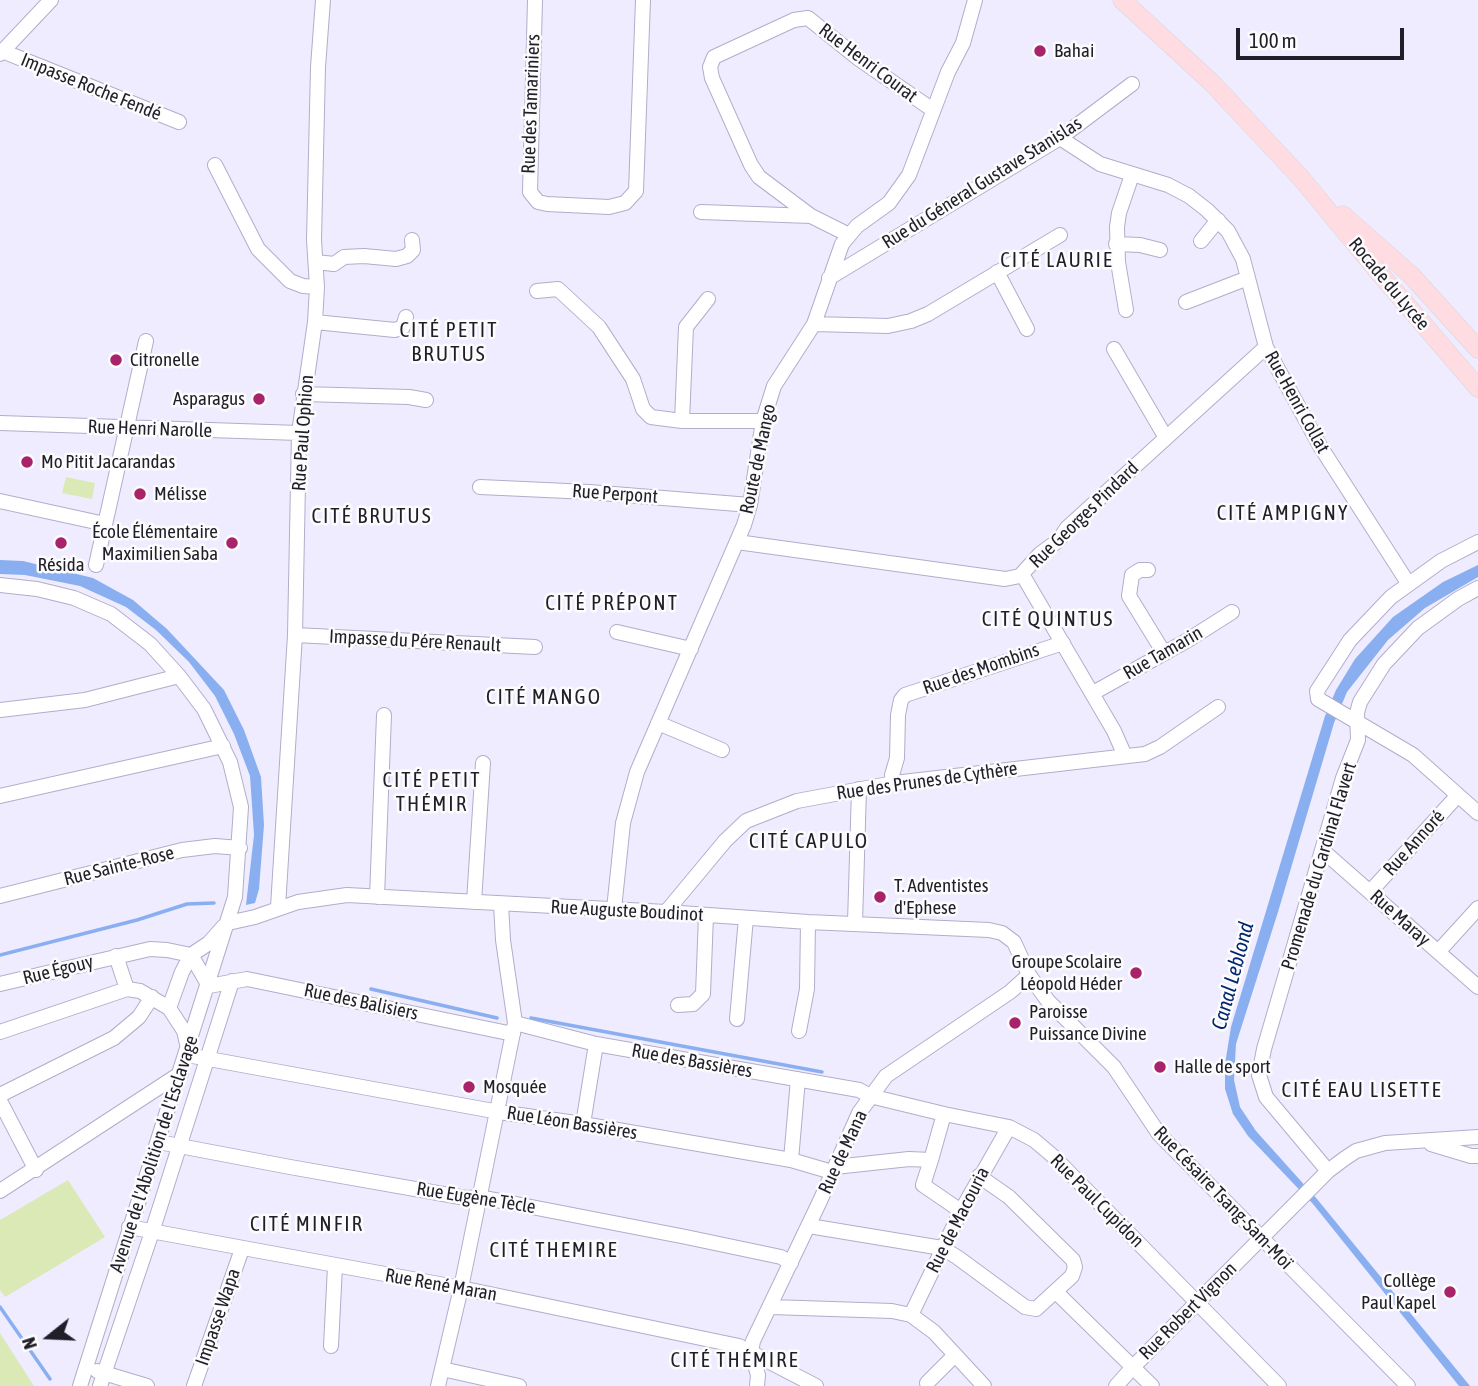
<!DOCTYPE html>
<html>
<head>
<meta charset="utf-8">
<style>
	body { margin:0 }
	#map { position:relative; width:1478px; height:1386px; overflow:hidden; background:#f0ecff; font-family:"Asap Condensed",sans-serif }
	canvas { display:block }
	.north { position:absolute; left:14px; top:1302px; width:70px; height:70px; -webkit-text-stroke:5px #fcfcfc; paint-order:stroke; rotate:252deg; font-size:19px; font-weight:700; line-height:28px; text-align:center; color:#201e29 }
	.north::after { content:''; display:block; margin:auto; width:24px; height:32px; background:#201e29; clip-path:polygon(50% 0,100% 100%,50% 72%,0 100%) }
	.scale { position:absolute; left:1236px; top:28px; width:168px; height:32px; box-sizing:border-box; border:4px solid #201e29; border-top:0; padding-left:9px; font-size:21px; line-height:24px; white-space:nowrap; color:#201e29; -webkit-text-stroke:5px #fcfcfc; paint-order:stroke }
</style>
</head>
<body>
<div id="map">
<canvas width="1478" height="1386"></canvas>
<div class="north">N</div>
<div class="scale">100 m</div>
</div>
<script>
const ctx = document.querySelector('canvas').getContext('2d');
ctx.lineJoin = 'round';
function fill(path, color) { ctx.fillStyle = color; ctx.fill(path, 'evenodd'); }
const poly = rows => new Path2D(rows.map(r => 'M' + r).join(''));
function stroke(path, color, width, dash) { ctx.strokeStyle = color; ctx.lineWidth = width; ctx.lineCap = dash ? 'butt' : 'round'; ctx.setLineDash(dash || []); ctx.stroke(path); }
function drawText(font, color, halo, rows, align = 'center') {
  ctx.font = font + ' "Asap Condensed",sans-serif'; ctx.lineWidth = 5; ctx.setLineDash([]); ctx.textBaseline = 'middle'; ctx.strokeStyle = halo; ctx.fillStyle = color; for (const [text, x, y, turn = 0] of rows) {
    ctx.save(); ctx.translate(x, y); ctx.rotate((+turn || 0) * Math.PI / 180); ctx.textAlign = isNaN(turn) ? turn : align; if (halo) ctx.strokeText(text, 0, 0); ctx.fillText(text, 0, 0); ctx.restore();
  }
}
const green = poly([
	[66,477,95,483,92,499,62,493],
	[68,1180,105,1237,5,1297,0,1290,0,1220],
	[0,1333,34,1386,0,1386]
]);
const water = poly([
	[0,560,23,561,93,578,133,600,167,629,224,690,244,730,261,777,264,825,259,889,255,903,246,905,254,835,250,776,234,734,215,696,189,662,156,630,126,607,80,586,25,575,0,574],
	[1478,565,1478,577,1425,608,1388,640,1347,692,1334,723,1278,912,1236,1044,1234,1080,1240,1107,1256,1131,1317,1199,1470,1386,1459,1386,1313,1204,1248,1136,1233,1114,1225,1089,1225,1064,1231,1027,1325,716,1336,690,1355,659,1393,617,1443,582]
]);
const stream = poly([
	[0,955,137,920,187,904,214,903],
	[371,989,497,1018],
	[531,1018,822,1072],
	[0,1307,50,1379]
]);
const minor = poly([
	[535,0,530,192,538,202,547,204,609,207,625,203,636,191,643,0],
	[2,51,179,122],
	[0,54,51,0],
	[1060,138,1100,164,1168,185,1189,196,1207,210,1228,231,1243,259,1266,347,1320,446,1408,583],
	[215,165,258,249,290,281,303,286,317,287],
	[701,212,811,216],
	[849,235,811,216,759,177,751,165,712,78,710,67,714,57,794,20,808,18,859,59,933,110],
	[1201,241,1218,220],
	[1116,244,1140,245,1160,250],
	[316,262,334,264,344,257,364,256,396,259,407,256,413,250,412,240],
	[997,272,1027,329],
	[829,278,1060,138,1132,84],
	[537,291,558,289,599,327,633,379,643,409,651,417,682,421,763,421],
	[1186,302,1248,278],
	[1126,310,1118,262,1117,227,1119,213,1132,175],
	[315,322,395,330,403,327,406,317],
	[814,324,888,326,911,321,928,314,1060,235],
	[1114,349,1166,438],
	[303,394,409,397,426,400],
	[682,421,686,327,708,299],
	[0,423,299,433],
	[480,487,589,492,750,505],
	[0,501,105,524],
	[737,542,1005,579,1020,576,1040,554,1059,540,1067,528,1266,347],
	[1478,542,1441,561,1391,597,1350,640,1317,691,1318,699,1413,755,1478,813],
	[96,565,146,341],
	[1148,570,1140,570,1132,575,1129,596,1164,653],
	[1022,574,1114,731,1125,756],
	[0,585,37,589,74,598,111,614,150,644,179,676,204,709,230,762,241,807,235,897,80,1386],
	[617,632,691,649],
	[295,635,535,647],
	[1093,693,1188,640,1232,612],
	[0,710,85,700,179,676],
	[658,723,722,750],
	[894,783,892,775,897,758,898,715,901,700,905,695,1063,643],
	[0,796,223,746],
	[1322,850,1478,987],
	[1370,892,1458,795],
	[0,896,182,850,215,846,240,848],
	[377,897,384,715],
	[474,902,483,763],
	[278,907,295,635,299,433,315,322,317,287,314,240,318,67,323,0],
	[614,909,623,823,637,772,744,525,750,505,763,421,774,386,814,324,842,244,857,226,889,203,909,175,948,72,963,43,975,0],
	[666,912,725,841,746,821,797,801,894,783,1145,754,1160,747,1218,707],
	[228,923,255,917,298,902,347,895,666,912,808,922,989,930,1002,933,1014,942,1029,975,1048,1001,1114,1067,1159,1134,1408,1386],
	[855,923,859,789],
	[1438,952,1478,908],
	[191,955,209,986,247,979,513,1034],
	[116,956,127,989],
	[0,984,150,949,167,950,191,955,209,943,224,926],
	[678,1005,693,1004,703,994,706,915],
	[169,1008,182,972,191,955],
	[737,1019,746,918],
	[515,1023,596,1044,859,1090,870,1096,944,1114,1009,1127,1034,1140,1054,1157,1279,1386],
	[799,1031,807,989,808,922],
	[0,1032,127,989,140,991,169,1008,184,1031,188,1048],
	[187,1055,499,1112,583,1124,791,1160,832,1172],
	[0,1095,114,1038,139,1017,152,997],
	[0,1101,36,1170],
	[583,1124,596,1044],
	[159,1140,164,1143,290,1167,466,1198,480,1197,686,1237,781,1257,791,1263],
	[1431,1144,1471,1156,1478,1156],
	[791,1160,798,1079],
	[931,1160,923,1185,961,1211],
	[835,1167,909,1159,931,1160,944,1114],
	[1328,1171,1266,1097,1259,1075,1264,1049,1343,778,1358,740,1357,713,1360,702,1384,664,1418,628,1458,599,1478,588],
	[0,1191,181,1073],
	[809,1226,942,1248,957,1257,1025,1307,1036,1309,1072,1276,1075,1267,1073,1260,1009,1197,979,1176],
	[129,1227,461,1288,739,1346,816,1386],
	[1056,1292,1152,1386],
	[771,1307,892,1311,911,1315,934,1332,984,1386],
	[911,1315,961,1211,1009,1127],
	[331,1346,335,1266],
	[442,1369,519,1386],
	[97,1371,147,1386],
	[927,1383,955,1355],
	[100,1386,152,1232,232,981],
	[194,1386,242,1249],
	[438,1386,461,1288,515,1023,503,940,501,904],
	[757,1386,758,1375,751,1352,753,1341,820,1201,859,1113,886,1076,1010,992,1029,975],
	[1116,1386,1134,1366,1328,1171,1344,1159,1356,1151,1385,1143,1478,1137]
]);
const major = poly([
	[1122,0,1212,83,1301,178,1381,275,1478,388],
	[1343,215,1411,275,1478,349]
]);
const markers = [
	[1040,51,7,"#a9236a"],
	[116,360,7,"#a9236a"],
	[259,399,7,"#a9236a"],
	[27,462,7,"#a9236a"],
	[140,494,7,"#a9236a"],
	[61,543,7,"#a9236a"],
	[232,543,7,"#a9236a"],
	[880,897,7,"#a9236a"],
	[1136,973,7,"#a9236a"],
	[1015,1023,7,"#a9236a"],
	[1160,1067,7,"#a9236a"],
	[469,1087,7,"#a9236a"],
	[1450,1292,7,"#a9236a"]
];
const poiNames = [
	["Bahai",1054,51],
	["Citronelle",130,360],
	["Asparagus",245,399,"right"],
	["Mo Pitit Jacarandas",41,462],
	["Mélisse",154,494],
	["École Élémentaire",218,532,"right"],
	["Maximilien Saba",218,554,"right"],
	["Résida",61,565,"center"],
	["T. Adventistes",894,886],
	["d'Ephese",894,908],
	["Groupe Scolaire",1122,962,"right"],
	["Léopold Héder",1122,984,"right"],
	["Paroisse",1029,1012],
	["Puissance Divine",1029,1034],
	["Halle de sport",1174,1067],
	["Mosquée",483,1087],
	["Collège",1436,1281,"right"],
	["Paul Kapel",1436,1303,"right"]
];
const streetNames = [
	["Rue Henri Courat",868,63,37],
	["Impasse Roche Fendé",91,87,22],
	["Rue des Tamariniers",531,104,-88],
	["Rue du Géneral Gustave Stanislas",982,183,-32],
	["Rocade du Lycée",1389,284,50],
	["Rue Henri Collat",1297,402,61],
	["Rue Henri Narolle",150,429,2],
	["Rue Paul Ophion",303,433,-86],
	["Route de Mango",758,459,-78],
	["Rue Perpont",615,494,4],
	["Rue Georges Pindard",1084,515,-44],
	["Impasse du Pére Renault",415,641,3],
	["Rue Tamarin",1163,653,-30],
	["Rue des Mombins",981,669,-19],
	["Rue des Prunes de Cythère",927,781,-8],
	["Rue Annoré",1414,843,-48],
	["Rue Sainte-Rose",119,866,-14],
	["Promenade du Cardinal Flavert",1319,866,-73],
	["Rue Auguste Boudinot",627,911,3],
	["Rue Maray",1400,918,42],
	["Rue Égouy",58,970,-14],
	["Rue des Balisiers",361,1002,12],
	["Rue des Bassières",692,1061,10],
	["Rue Léon Bassières",572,1123,9],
	["Rue de Mana",843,1152,-65],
	["Avenue de l'Abolition de l'Esclavage",154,1154,-72],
	["Rue Eugène Tècle",476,1198,9],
	["Rue Césaire Tsang-Sam-Moï",1223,1198,46],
	["Rue Paul Cupidon",1097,1201,45],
	["Rue de Macouria",958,1220,-63],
	["Rue René Maran",441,1285,10],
	["Rue Robert Vignon",1188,1311,-45],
	["Impasse Wapa",218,1317,-71]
];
const neighbourhoodNames = [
	["CITÉ LAURIE",1057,260],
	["CITÉ PETIT",449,330],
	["BRUTUS",449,354],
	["CITÉ AMPIGNY",1283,513],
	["CITÉ BRUTUS",372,516],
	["CITÉ PRÉPONT",612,603],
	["CITÉ QUINTUS",1048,619],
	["CITÉ MANGO",544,697],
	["CITÉ PETIT",432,780],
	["THÉMIR",432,804],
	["CITÉ CAPULO",809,841],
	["CITÉ EAU LISETTE",1362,1090],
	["CITÉ MINFIR",307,1224],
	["CITÉ THEMIRE",554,1250],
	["CITÉ THÉMIRE",735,1360]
];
const waterNames = [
	["Canal Leblond",1233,976,-75]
];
fill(green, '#dae9b6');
fill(water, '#89aff1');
stroke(stream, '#89aff1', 3.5);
stroke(minor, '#b2adc9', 16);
stroke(major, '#d7d6d8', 19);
stroke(minor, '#fff', 14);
stroke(major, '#fedce2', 18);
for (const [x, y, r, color] of markers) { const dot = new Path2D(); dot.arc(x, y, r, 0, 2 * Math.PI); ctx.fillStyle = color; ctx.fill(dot); stroke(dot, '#fcfcfc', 2.5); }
drawText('19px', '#201e29', '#fcfcfc', poiNames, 'left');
drawText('19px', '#201e29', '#fcfcfc', streetNames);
ctx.letterSpacing = '2px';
drawText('21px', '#201e29', '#fcfcfc', neighbourhoodNames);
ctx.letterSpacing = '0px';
drawText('italic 21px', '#002770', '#fcfcfc', waterNames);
</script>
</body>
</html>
